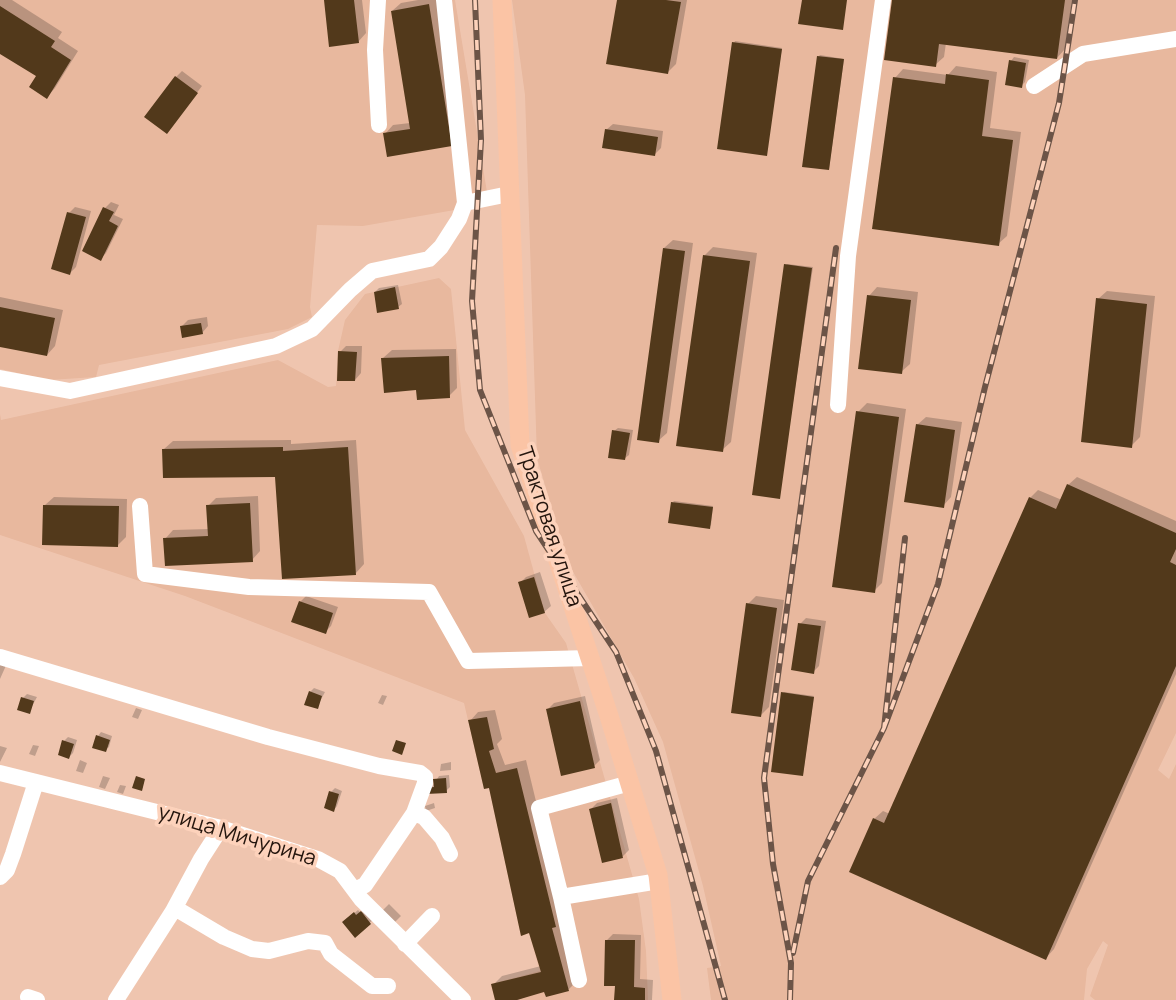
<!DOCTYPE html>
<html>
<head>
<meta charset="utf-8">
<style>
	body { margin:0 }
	canvas { display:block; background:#efc5af }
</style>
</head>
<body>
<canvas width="1176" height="1000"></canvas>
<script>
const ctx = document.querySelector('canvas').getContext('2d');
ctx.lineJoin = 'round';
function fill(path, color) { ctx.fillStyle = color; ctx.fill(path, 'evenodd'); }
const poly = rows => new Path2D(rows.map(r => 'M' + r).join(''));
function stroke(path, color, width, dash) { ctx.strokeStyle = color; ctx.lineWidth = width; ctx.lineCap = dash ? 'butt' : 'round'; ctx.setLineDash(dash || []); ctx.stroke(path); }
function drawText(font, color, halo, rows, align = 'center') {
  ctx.font = font + ' Manrope,sans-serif'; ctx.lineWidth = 7; ctx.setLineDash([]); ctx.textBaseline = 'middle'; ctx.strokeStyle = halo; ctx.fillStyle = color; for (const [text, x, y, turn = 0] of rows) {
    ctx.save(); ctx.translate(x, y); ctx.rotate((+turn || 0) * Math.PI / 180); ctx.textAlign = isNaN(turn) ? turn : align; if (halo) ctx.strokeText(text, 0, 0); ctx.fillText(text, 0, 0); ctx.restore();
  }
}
const built = poly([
	[0,0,455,0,489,204,363,226,317,225,310,307,312,317,288,329,99,365,96,377,49,380,0,369],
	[512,0,1176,0,1176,733,1158,770,1169,779,1176,764,1176,1000,1095,1000,1090,996,1108,945,1103,941,1087,969,1084,1000,711,1000,707,968,721,966,703,886,663,742,634,678,568,563,537,458,525,95],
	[439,278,451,289,465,430,524,536,545,613,566,643,639,899,646,951,648,1000,495,1000,491,984,540,971,529,933,521,936,489,788,484,789,464,703,185,596,0,535,0,414,1,420,278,360,328,387,336,386,338,351,345,320,365,294]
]);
const shadow = poly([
	[0,0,12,0,62,32,58,38,78,51,55,88,47,97,38,76,0,52],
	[325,0,362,0,366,33,358,42],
	[418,0,438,0,460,136,385,134,393,125,410,123,392,11,401,3],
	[619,0,687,0,676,64,668,72],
	[894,0,1072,0,1065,49,1057,58,946,43,944,57,935,65],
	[735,41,782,48,766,154,734,43],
	[820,55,844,59,829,169,818,57],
	[1014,57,1029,60,1025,82,1021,86,1011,61],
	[956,66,997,72,990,128,1021,132,1007,236,998,244,895,78,903,69,948,75],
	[182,71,202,86,167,132,176,77],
	[613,124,663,131,661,148,655,154,606,130],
	[111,202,119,205,114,215,123,219,106,253,100,259,84,251,105,208],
	[75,207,91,211,76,267,70,273,69,213],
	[673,240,693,243,667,433,658,441,664,248],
	[713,247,757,253,731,442,722,450,705,255],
	[787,264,813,267,779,497,786,265],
	[398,285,402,304,398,307,375,292,379,288],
	[877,287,918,292,910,364,901,372,869,296],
	[1107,291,1155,296,1140,437,1131,446,1098,299],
	[0,297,63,310,55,346,47,355,0,345],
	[207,317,208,326,202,333,182,326,188,320],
	[346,346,362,346,361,373,355,380,340,352],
	[456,349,457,388,449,396,417,389,383,358,392,350],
	[867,403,906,409,882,583,874,591,858,412],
	[926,417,962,422,951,497,943,506,917,425],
	[618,428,633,430,629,455,625,458,614,431],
	[291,440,291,444,356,440,364,564,356,573,277,475,164,449,173,441],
	[1077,477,1176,521,1176,674,1054,949,1046,958,874,819,883,811,890,814,1030,498,1038,490,1062,500,1068,485],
	[258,496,260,551,252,560,165,539,173,530,209,529,208,506,216,498],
	[54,497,127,499,126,537,118,545,45,505],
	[674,501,713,506,711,525,709,527,673,502],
	[540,572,551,606,544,612,520,583,526,577],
	[306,596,338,607,331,626,325,632,300,602],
	[756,596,784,600,769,707,761,715,748,604],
	[806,618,826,621,819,666,813,672,800,624],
	[0,659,8,661,0,679],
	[314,688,325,692,317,707,310,692],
	[784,692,814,696,803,774,783,693],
	[27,694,37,697,29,712,23,698],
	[382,695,387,696,383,705,378,703],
	[585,696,600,760,594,766,548,709,554,703],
	[136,708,142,710,138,719,132,717],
	[495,710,502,739,497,744,505,765,526,760,564,917,577,981,569,989,545,990,517,1000,496,1000,493,985,502,976,541,966,470,721,478,712],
	[101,732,112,736,109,747,105,750,98,736],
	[68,737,77,740,73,753,69,757,64,741],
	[33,745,39,746,35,756,29,754],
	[0,746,7,748,0,762],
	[80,760,87,763,83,773,76,771],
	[451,762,451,770,440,771,441,764],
	[449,775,450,787,446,791,428,793,439,776],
	[103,776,110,778,105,789,99,787],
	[120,785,126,786,123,794,117,792],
	[335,788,342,791,337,806,334,810,331,792],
	[617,798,629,850,623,856,603,861,591,809,597,803],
	[434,803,435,808,426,811,425,806],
	[389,904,401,916,393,924,381,912],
	[366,909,374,919,355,936,344,922,358,910,361,913],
	[613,934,641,935,640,979,653,980,652,1000,616,1000,616,987,607,940]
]);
const building = poly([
	[324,0,354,0,359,43,329,47],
	[617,0,666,0,681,2,668,74,606,64],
	[802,0,847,0,843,30,798,24],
	[892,0,1065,0,1057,59,939,44,936,67,884,60],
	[429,4,452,146,387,157,383,133,410,129,391,11],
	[0,6,55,41,51,47,71,60,47,99,29,87,36,76,0,54],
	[732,42,782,49,767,156,717,149],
	[817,56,844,59,829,170,802,167],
	[1009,60,1026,63,1022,88,1005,85],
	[946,74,989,80,982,136,1013,140,999,246,872,229,893,77,945,84],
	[175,76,198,93,167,134,144,117],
	[605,129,658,137,655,156,602,148],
	[103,207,114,212,109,221,118,226,101,261,82,251],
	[67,212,86,217,70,275,51,269],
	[663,248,685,251,659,443,637,440],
	[703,255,750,261,723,452,676,446],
	[784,264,812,268,780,499,752,495],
	[395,287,399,309,377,313,374,292],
	[867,295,911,300,902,374,858,369],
	[1096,298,1147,304,1132,448,1081,442],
	[0,307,55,318,47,356,0,347],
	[201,323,203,334,182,338,180,326],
	[338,351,357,352,355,381,337,381],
	[449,356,450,398,417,400,416,390,384,393,381,358],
	[856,411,899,417,875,593,832,587],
	[916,424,955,430,944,508,904,502],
	[612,430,630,433,625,460,608,458],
	[283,447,283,451,348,447,356,575,282,579,275,477,163,478,162,449],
	[1067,484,1176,533,1176,549,1170,562,1176,565,1176,666,1046,960,849,872,873,818,884,823,1029,497,1056,509],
	[671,502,713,507,710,529,668,523],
	[250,503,253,562,165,566,163,538,208,536,206,505],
	[43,505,119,506,118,547,42,545],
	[534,577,545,613,529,618,518,582],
	[299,601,333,613,326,634,291,622],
	[746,603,777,608,761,717,731,713],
	[798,623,821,626,814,674,791,670],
	[309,691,322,696,318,709,304,705],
	[781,692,814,697,803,776,771,772],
	[21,697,34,701,30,714,17,710],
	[580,701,595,768,561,776,546,709],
	[487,717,494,749,489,751,496,773,517,768,556,927,552,928,569,991,546,997,544,992,517,1000,495,1000,491,984,541,972,529,933,521,936,489,788,484,789,468,720],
	[96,735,110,740,106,752,92,748],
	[62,740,74,744,69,759,58,755],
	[396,740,406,743,402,755,392,751],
	[136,776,145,779,142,791,132,788],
	[446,778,447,793,426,794,426,788,434,787,433,779],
	[329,791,339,794,334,812,324,808],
	[611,803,623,858,602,863,589,809],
	[361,911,371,924,355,938,342,922,354,912,356,915],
	[605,940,635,940,634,987,645,988,645,1000,614,1000,615,986,604,986]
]);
const minor = poly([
	[378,0,375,50,379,125],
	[444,0,465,203],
	[1034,86,1083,54,1176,39],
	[0,378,70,391,276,346,312,329,350,290,372,271,429,259,441,247,459,219,465,203,509,194],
	[838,405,848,256,883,0],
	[140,506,145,574,249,587,429,592,468,661,591,658],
	[0,657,268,737,379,766,420,773,425,777,425,783,414,813,365,885,355,890],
	[0,773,221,828,318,859,340,871,361,899,463,1000],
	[630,783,539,808,561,897,659,881],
	[414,813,424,817,442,838,450,854],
	[0,877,7,870,13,854,36,782],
	[561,897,579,980],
	[175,908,224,937,252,949,269,951,308,941,325,943,331,954,372,986,388,986],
	[405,944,432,916],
	[28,997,37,1000],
	[116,1000,173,911,201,859,221,828]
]);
const major = poly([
	[502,0,520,445,609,716,658,875,672,1000]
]);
const rail = poly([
	[475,0,481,140,472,301,480,390,536,531,616,652,656,751,725,1000],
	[884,728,938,584,985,387,1059,103,1075,0],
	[793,953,808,881,884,728,905,538],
	[790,1000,791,963,773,864,764,778,836,248]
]);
const streetNames = [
	["Трактовая улица",549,527,72],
	["улица Мичурина",237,836,17]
];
fill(built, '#e8b89e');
fill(shadow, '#0003');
fill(building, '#52391b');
stroke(minor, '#fff', 16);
stroke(major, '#fbc4a5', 19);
stroke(rail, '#6c5447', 6);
stroke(rail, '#fdd2bb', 3.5, [10]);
drawText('21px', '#24150d', '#fdd2bb', streetNames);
</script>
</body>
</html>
